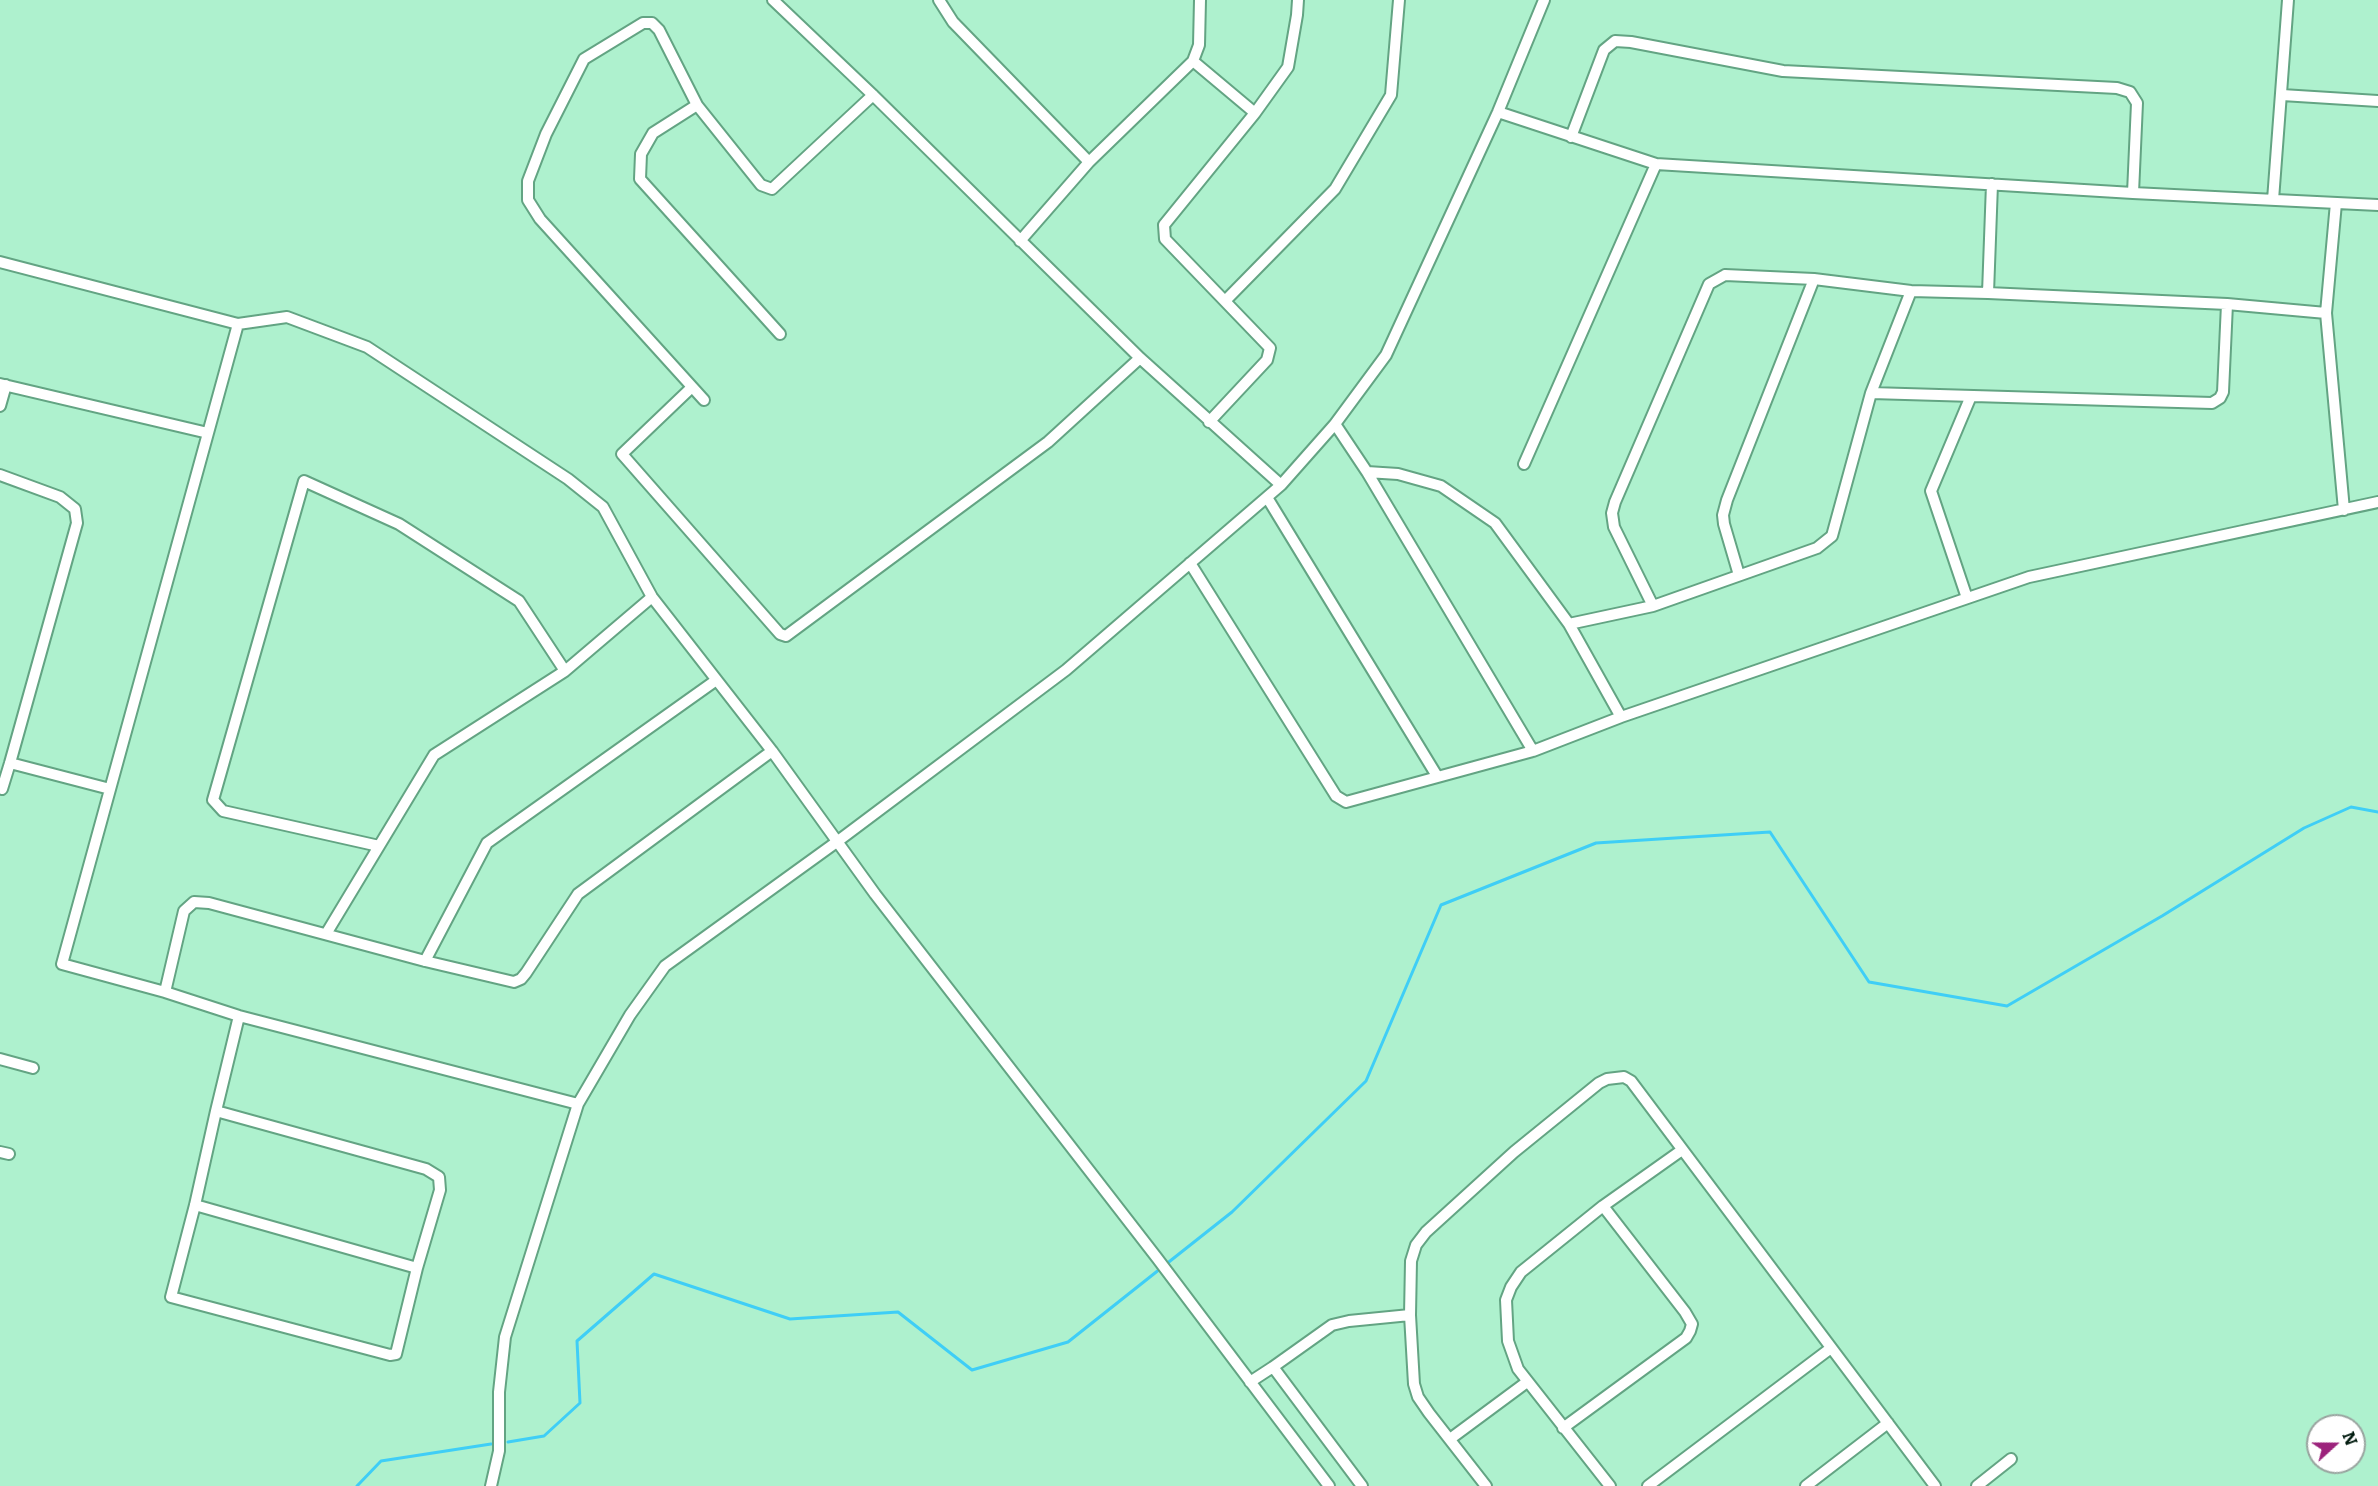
<!DOCTYPE html>
<html>
<head>
<meta charset="utf-8">
<style>
	body { margin:0 }
	#map { position:relative; width:2378px; height:1486px; overflow:hidden; background:#aef1ce; font-family:Literata,serif }
	canvas { display:block }
	.north { position:absolute; left:2306px; top:1414px; width:60px; height:60px; box-sizing:border-box; background:#fff; border:2px solid #99a49f; border-radius:50%; rotate:69deg; font-size:16px; font-weight:700; line-height:24px; text-align:center; color:#011b0f }
	.north::after { content:''; display:block; margin:auto; width:21px; height:27px; background:#9c237c; clip-path:polygon(50% 0,100% 100%,50% 72%,0 100%) }
</style>
</head>
<body>
<div id="map">
<canvas width="2378" height="1486"></canvas>
<div class="north">N</div>
</div>
<script>
const ctx = document.querySelector('canvas').getContext('2d');
ctx.lineJoin = 'round';
const poly = rows => new Path2D(rows.map(r => 'M' + r).join(''));
function stroke(path, color, width, dash) { ctx.strokeStyle = color; ctx.lineWidth = width; ctx.lineCap = dash ? 'butt' : 'round'; ctx.setLineDash(dash || []); ctx.stroke(path); }
const stream = poly([
	[1165,1265,1232,1212,1366,1081,1441,905,1596,843,1770,832,1869,982,2007,1006,2162,916,2304,828,2351,807,2378,812],
	[508,1442,544,1436,580,1403,577,1341,654,1274,790,1319,898,1312,972,1370,1068,1342,1160,1269],
	[357,1486,381,1461,491,1444]
]);
const street = poly([
	[773,0,873,95,1140,358,1281,485],
	[939,0,953,22,1089,162],
	[1193,61,1255,113,1164,225,1165,239,1270,348,1267,360,1209,422],
	[2282,95,2378,101],
	[697,105,653,133,641,154,640,179,780,334],
	[1498,112,1656,164,2133,193,2378,205],
	[1255,113,1288,67,1297,15,1298,0],
	[1571,137,1604,50,1615,41,1631,42,1783,71,2117,88,2130,92,2137,103,2133,193],
	[2273,200,2288,0],
	[2336,203,2326,313,2344,510],
	[1020,241,1089,162,1193,61,1199,45,1200,0],
	[0,262,238,324,287,317,367,347,568,479,603,507,652,597,772,751,875,894,1157,1258,1329,1486],
	[1725,275,1814,279,1911,291,1988,293,2227,304,2223,392,2220,398,2212,403,1871,393,1832,536,1817,548,1653,606,1614,527,1612,513,1615,502,1709,284,1725,275],
	[1988,293,1992,184],
	[1225,301,1335,189,1391,95,1399,0],
	[2227,304,2326,313],
	[238,324,62,964,165,992,239,1016,578,1104],
	[0,384,208,433],
	[691,388,622,454,780,634,786,636,1048,442,1140,358],
	[1871,393,1911,291],
	[704,400,540,219,528,200,528,181,546,134,584,59,643,23,652,23,659,30,697,105,761,185,772,189,873,95],
	[0,406,6,385],
	[1335,424,1367,472,1533,751],
	[1524,464,1656,164],
	[1367,472,1398,474,1441,486,1495,523,1569,624,1621,717],
	[0,475,60,497,75,509,77,523,10,763,2,789,0,788],
	[1268,499,1437,776],
	[1190,563,1336,796,1346,802,1533,751,1621,717,2029,577,2378,502],
	[1739,575,1724,524,1723,515,1727,500,1814,279],
	[1967,598,1931,491,1971,396],
	[1569,624,1653,606],
	[10,763,110,789],
	[379,846,223,811,213,800,304,481,399,524,519,601,565,671],
	[326,934,434,755,565,671,652,597],
	[425,961,487,843,715,681],
	[165,992,184,911,194,902,209,903,425,961,514,982,521,979,526,973,578,894,772,751],
	[0,1059,33,1068],
	[216,1111,426,1169,439,1177,440,1190,417,1268,396,1354,390,1355,171,1297,195,1205,216,1111,239,1016],
	[0,1152,9,1154],
	[195,1205,417,1268],
	[1250,1382,1273,1367],
	[1563,1428,1686,1338,1690,1331,1692,1324,1685,1312,1603,1206],
	[1450,1439,1527,1382],
	[491,1486,499,1451,499,1392,505,1337,578,1104,630,1015,665,966,838,841,1066,670,1281,485,1335,424,1386,355,1498,112,1544,0],
	[1362,1486,1273,1367,1332,1325,1349,1321,1410,1315],
	[1486,1486,1429,1413,1418,1397,1414,1384,1410,1315,1411,1261,1416,1245,1426,1232,1514,1152,1599,1083,1607,1079,1624,1077,1631,1081,1935,1486],
	[1610,1486,1518,1369,1508,1341,1506,1300,1511,1287,1521,1272,1603,1206,1682,1150],
	[1648,1486,1831,1348],
	[1806,1486,1888,1423],
	[1977,1486,2011,1459]
]);
stroke(stream, '#3fcef6', 3);
stroke(street, '#63a483', 14);
stroke(street, '#fff', 10);
</script>
</body>
</html>
